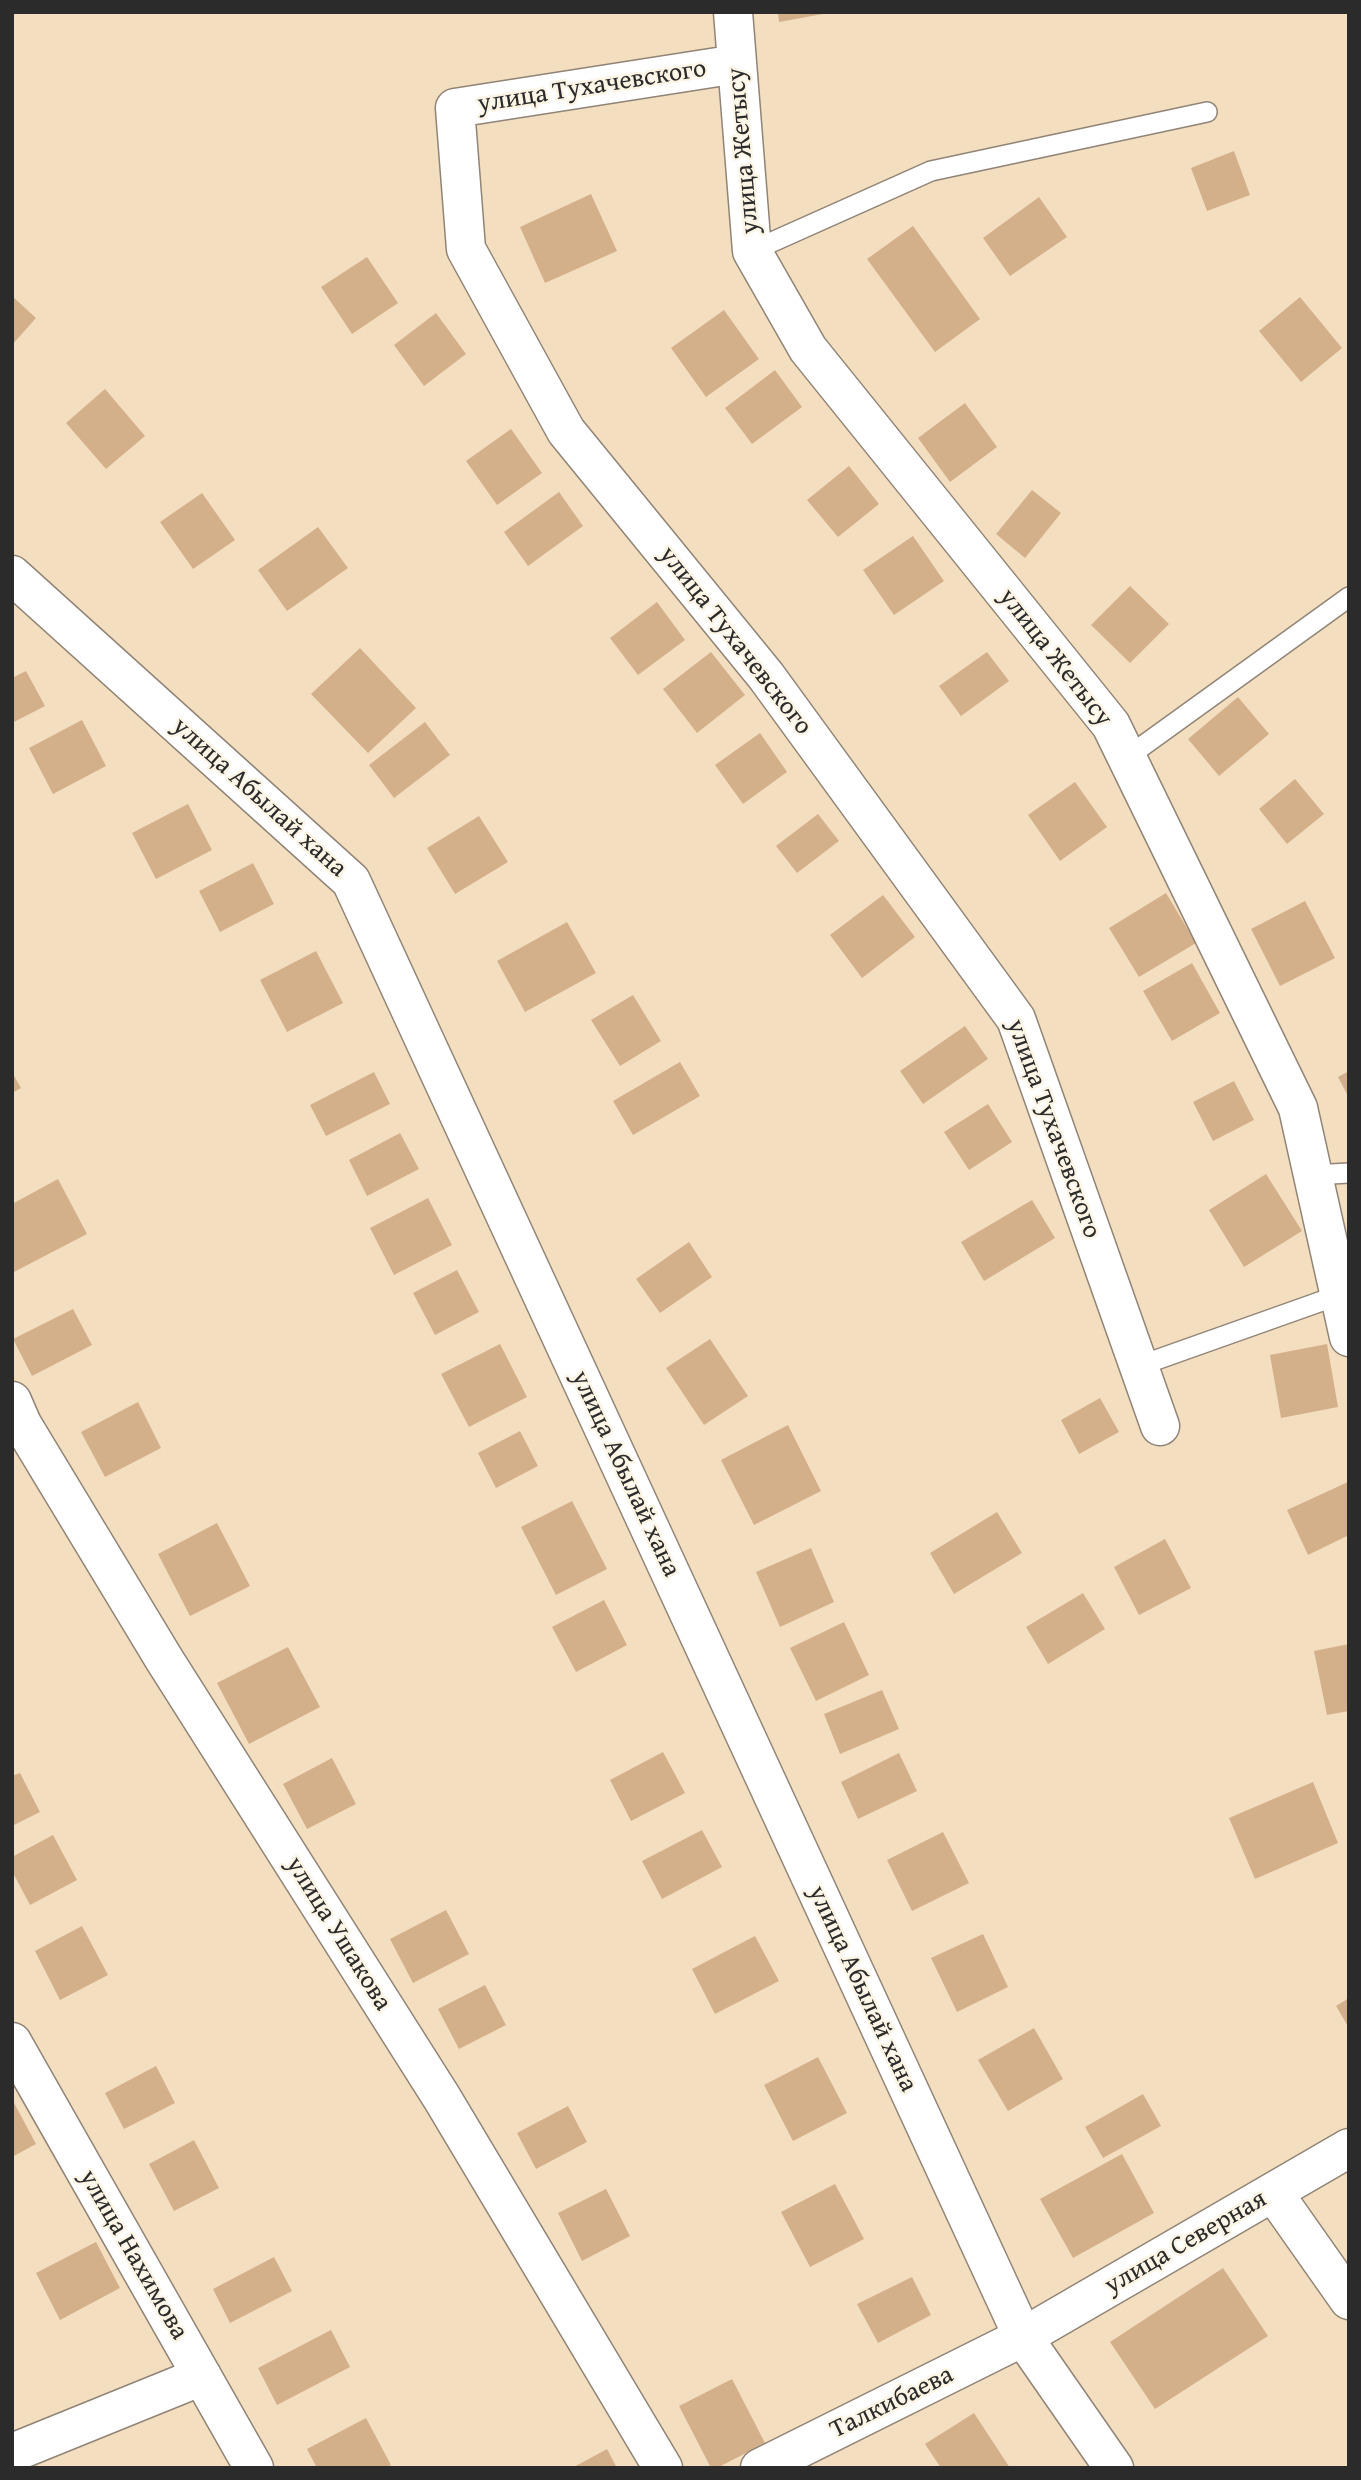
<!DOCTYPE html>
<html>
<head>
<meta charset="utf-8">
<style>
	body { margin:0 }
	#map { position:relative; width:1361px; height:2480px; overflow:hidden; background:#f4dec0; font-family:"Gentium Book Plus",serif }
	canvas { display:block }
	.frame { position:absolute; inset:0; border:14px solid #2b2b2b; pointer-events:none }
</style>
</head>
<body>
<div id="map">
<canvas width="1361" height="2480"></canvas>
<div class="frame"></div>
</div>
<script>
const ctx = document.querySelector('canvas').getContext('2d');
ctx.lineJoin = 'round';
function fill(path, color) { ctx.fillStyle = color; ctx.fill(path, 'evenodd'); }
const poly = rows => new Path2D(rows.map(r => 'M' + r).join(''));
function stroke(path, color, width, dash) { ctx.strokeStyle = color; ctx.lineWidth = width; ctx.lineCap = dash ? 'butt' : 'round'; ctx.setLineDash(dash || []); ctx.stroke(path); }
function drawText(font, color, halo, rows, align = 'center') {
  ctx.font = font + ' "Gentium Book Plus",serif'; ctx.lineWidth = 5; ctx.setLineDash([]); ctx.textBaseline = 'middle'; ctx.strokeStyle = halo; ctx.fillStyle = color; for (const [text, x, y, turn = 0] of rows) {
    ctx.save(); ctx.translate(x, y); ctx.rotate((+turn || 0) * Math.PI / 180); ctx.textAlign = isNaN(turn) ? turn : align; if (halo) ctx.strokeText(text, 0, 0); ctx.fillText(text, 0, 0); ctx.restore();
  }
}
const building = poly([
	[778,12,823,12,823,14,779,22],
	[1234,151,1250,195,1207,211,1191,168],
	[591,194,617,251,545,283,520,227],
	[1039,197,1067,237,1010,276,983,238],
	[913,226,980,319,935,352,867,259],
	[367,257,398,303,352,334,321,287],
	[12,296,36,318,12,345],
	[1300,297,1342,348,1301,382,1259,331],
	[724,310,759,359,706,397,671,348],
	[436,313,466,354,424,386,394,345],
	[775,370,802,407,752,444,725,408],
	[105,389,145,436,106,469,66,423],
	[965,403,997,447,950,482,918,438],
	[511,429,542,473,497,505,466,461],
	[849,466,879,504,838,537,807,500],
	[1032,490,1061,513,1025,558,996,534],
	[559,492,583,526,528,566,504,532],
	[202,493,235,540,193,569,160,522],
	[318,527,348,568,287,611,258,570],
	[913,536,944,581,894,615,863,570],
	[1130,586,1169,624,1130,663,1091,625],
	[657,602,685,640,638,675,610,638],
	[360,648,416,708,368,753,311,694],
	[711,652,745,695,697,733,663,689],
	[987,652,1009,681,961,716,939,686],
	[26,671,45,706,12,723,12,678],
	[1238,697,1269,734,1219,776,1188,739],
	[82,720,106,766,53,794,29,748],
	[425,722,450,755,394,798,369,765],
	[760,733,787,772,743,804,715,765],
	[1295,779,1324,814,1287,844,1259,809],
	[1075,782,1107,827,1060,861,1028,815],
	[188,804,212,850,156,879,132,833],
	[818,814,839,841,797,873,776,846],
	[479,816,508,862,455,894,427,848],
	[253,863,274,904,220,932,199,891],
	[1166,893,1196,943,1139,977,1109,928],
	[883,895,915,937,862,978,830,935],
	[1305,901,1335,958,1280,986,1251,929],
	[567,922,596,973,525,1012,497,961],
	[316,951,343,1003,287,1032,260,980],
	[1192,963,1220,1013,1172,1041,1143,991],
	[633,995,661,1041,620,1066,591,1020],
	[965,1026,988,1059,923,1104,900,1071],
	[680,1062,700,1096,633,1135,613,1101],
	[1349,1071,1349,1098,1338,1077],
	[12,1072,21,1088,12,1093],
	[374,1072,390,1104,326,1136,310,1105],
	[1234,1081,1254,1120,1213,1141,1193,1102],
	[988,1104,1012,1142,969,1170,944,1132],
	[400,1133,419,1169,367,1196,349,1160],
	[1266,1174,1302,1231,1244,1267,1209,1210],
	[58,1179,87,1234,12,1273,12,1204],
	[428,1198,452,1245,394,1275,370,1228],
	[1032,1200,1055,1238,984,1281,961,1242],
	[689,1242,712,1277,660,1313,636,1279],
	[457,1270,479,1312,435,1335,413,1293],
	[73,1309,92,1345,32,1376,13,1339],
	[710,1339,748,1396,704,1425,666,1368],
	[500,1344,527,1397,469,1427,441,1374],
	[1327,1344,1338,1407,1281,1418,1270,1355],
	[1100,1398,1119,1432,1079,1454,1061,1420],
	[138,1402,161,1448,105,1477,81,1432],
	[788,1425,821,1491,754,1525,721,1460],
	[520,1431,538,1466,496,1488,478,1453],
	[1348,1482,1349,1535,1308,1555,1287,1510],
	[572,1501,607,1569,556,1595,521,1527],
	[997,1512,1022,1553,954,1594,930,1553],
	[217,1523,250,1586,190,1616,158,1554],
	[1165,1539,1191,1588,1139,1615,1114,1567],
	[811,1548,834,1602,780,1627,756,1572],
	[1083,1593,1105,1629,1048,1664,1026,1627],
	[604,1600,627,1645,576,1672,552,1627],
	[844,1622,869,1675,816,1701,790,1648],
	[1349,1644,1349,1711,1327,1715,1314,1651],
	[288,1647,320,1707,249,1744,217,1683],
	[882,1690,899,1729,840,1754,824,1714],
	[663,1752,685,1793,631,1821,610,1780],
	[899,1753,917,1791,858,1819,841,1782],
	[332,1758,356,1804,307,1829,283,1784],
	[20,1773,40,1812,12,1826,12,1776],
	[1313,1782,1338,1843,1255,1879,1229,1818],
	[702,1830,722,1867,662,1899,642,1861],
	[943,1832,969,1883,912,1911,887,1860],
	[53,1835,77,1880,30,1905,12,1871,12,1857],
	[446,1910,469,1954,413,1983,390,1939],
	[82,1926,108,1975,60,2000,35,1951],
	[983,1934,1008,1987,957,2012,931,1958],
	[755,1936,779,1981,715,2014,692,1969],
	[485,1985,506,2025,459,2049,438,2009],
	[1349,1998,1349,2028,1336,2006],
	[1034,2028,1063,2079,1008,2111,978,2060],
	[818,2057,847,2113,793,2141,764,2085],
	[156,2066,175,2103,124,2129,105,2093],
	[1143,2094,1161,2126,1103,2158,1085,2127],
	[12,2099,36,2144,12,2157],
	[568,2106,587,2142,536,2169,517,2133],
	[194,2140,219,2188,174,2211,149,2164],
	[1122,2154,1154,2213,1073,2258,1040,2199],
	[835,2184,864,2239,810,2267,781,2212],
	[606,2189,630,2236,582,2261,558,2213],
	[96,2242,120,2288,60,2320,36,2273],
	[274,2257,292,2291,230,2323,213,2289],
	[1223,2268,1268,2336,1155,2409,1110,2342],
	[912,2277,931,2315,878,2343,857,2304],
	[331,2330,350,2367,277,2405,258,2368],
	[732,2379,765,2443,717,2468,711,2468,679,2406],
	[974,2413,1010,2468,941,2468,925,2444],
	[366,2418,391,2465,386,2468,317,2468,307,2449],
	[607,2449,617,2468,572,2468]
]);
const service = poly([
	[752,251,931,171,1207,112],
	[1126,758,1349,597],
	[1313,1175,1349,1173],
	[1139,1366,1339,1295]
]);
const minor = poly([
	[733,12,752,251,808,349,1111,725,1298,1108,1349,1337],
	[737,64,455,108,466,249,566,431,766,676,1016,1019,1160,1426],
	[12,1401,22,1424,164,1659,442,2098,663,2468],
	[12,2042,254,2468],
	[1273,2192,1349,2300],
	[1023,2337,1349,2148],
	[12,2453,202,2376]
]);
const tertiary = poly([
	[12,575,351,881,1023,2337,1114,2468],
	[760,2468,1023,2337]
]);
const streetNames = [
	["улица Тухачевского",592,87,-9],
	["улица Жетысу",744,151,-95],
	["улица Тухачевского",735,641,52],
	["улица Жетысу",1055,658,52],
	["улица Абылай хана",259,798,42],
	["улица Тухачевского",1053,1129,70],
	["улица Абылай хана",625,1474,65],
	["улица Ушакова",338,1934,58],
	["улица Абылай хана",862,1989,65],
	["улица Северная",1186,2243,-30],
	["улица Нахимова",133,2255,60],
	["Талкибаева",892,2403,-26]
];
fill(building, '#d4b08a');
stroke(service, '#908476', 22);
stroke(minor, '#908476', 41);
stroke(tertiary, '#908476', 41);
stroke(service, '#fff', 19);
stroke(minor, '#fff', 38);
stroke(tertiary, '#fff', 38);
drawText('26px', '#2b2b2b', '#fcf5e5', streetNames);
</script>
</body>
</html>
